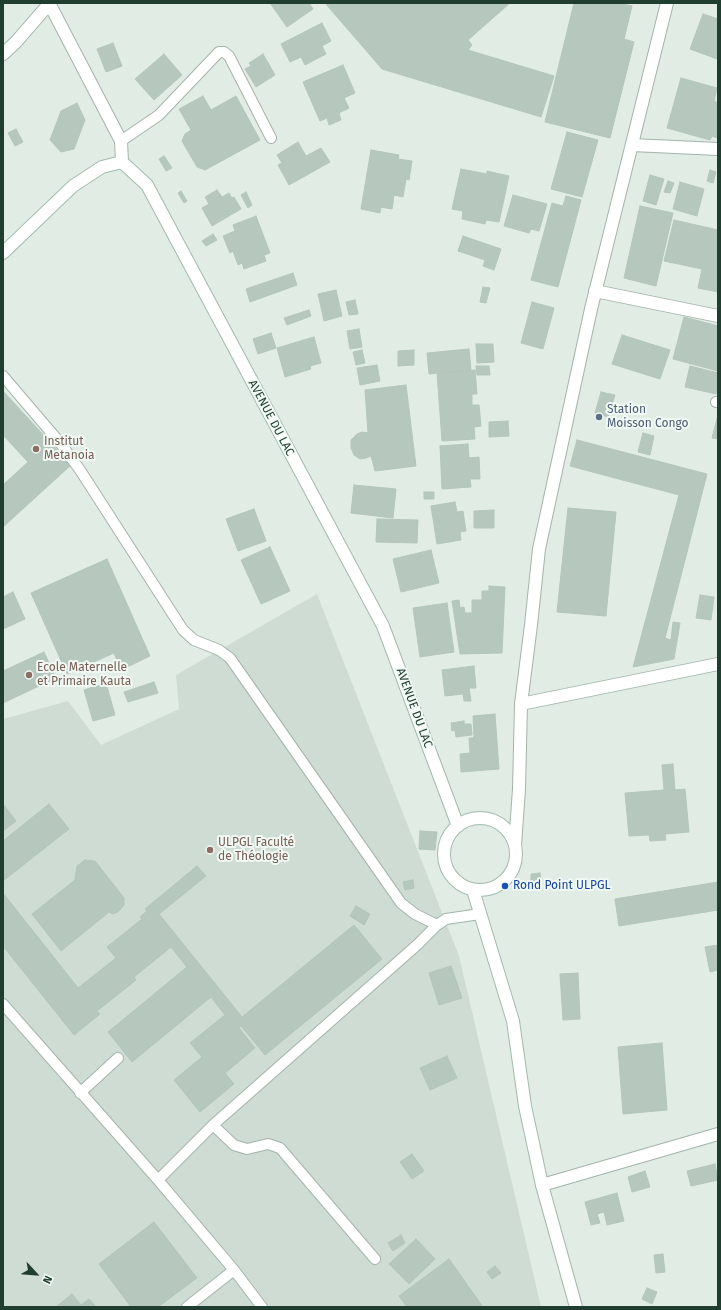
<!DOCTYPE html>
<html>
<head>
<meta charset="utf-8">
<style>
	body { margin:0 }
	#map { position:relative; width:721px; height:1310px; overflow:hidden; background:#e1ece5; font-family:"Fira Sans",sans-serif }
	canvas { display:block }
	.frame { position:absolute; inset:0; border:4px solid #203e30; pointer-events:none }
	.north { position:absolute; left:16px; top:1254px; width:40px; height:40px; -webkit-text-stroke:3px #f1f9f4; paint-order:stroke; rotate:116deg; font-size:11px; font-weight:700; line-height:16px; text-align:center; color:#203e30 }
	.north::after { content:''; display:block; margin:auto; width:14px; height:18px; background:#203e30; clip-path:polygon(50% 0,100% 100%,50% 72%,0 100%) }
</style>
</head>
<body>
<div id="map">
<canvas width="721" height="1310"></canvas>
<div class="frame"></div>
<div class="north">N</div>
</div>
<script>
const ctx = document.querySelector('canvas').getContext('2d');
ctx.lineJoin = 'round';
function fill(path, color) { ctx.fillStyle = color; ctx.fill(path, 'evenodd'); }
const poly = rows => new Path2D(rows.map(r => 'M' + r).join(''));
function stroke(path, color, width, dash) { ctx.strokeStyle = color; ctx.lineWidth = width; ctx.lineCap = dash ? 'butt' : 'round'; ctx.setLineDash(dash || []); ctx.stroke(path); }
function drawText(font, color, halo, rows, align = 'center') {
  ctx.font = font + ' "Fira Sans",sans-serif'; ctx.lineWidth = 4; ctx.setLineDash([]); ctx.textBaseline = 'middle'; ctx.strokeStyle = halo; ctx.fillStyle = color; for (const [text, x, y, turn = 0] of rows) {
    ctx.save(); ctx.translate(x, y); ctx.rotate((+turn || 0) * Math.PI / 180); ctx.textAlign = isNaN(turn) ? turn : align; if (halo) ctx.strokeText(text, 0, 0); ctx.fillText(text, 0, 0); ctx.restore();
  }
}
const built = poly([
	[317,594,459,956,541,1307,3,1307,3,719,68,701,101,745,179,709,176,675]
]);
const building = poly([
	[270,3,309,3,313,9,287,27,270,3],
	[325,3,510,3,468,40,472,45,468,50,554,76,541,117,382,69,325,3],
	[574,3,619,3,632,6,624,39,634,42,610,138,545,122,574,3],
	[703,14,718,19,718,55,717,59,690,49,703,14],
	[322,23,331,41,322,46,326,54,305,65,301,57,290,62,281,44,322,23],
	[113,43,122,66,106,72,97,49,113,43],
	[164,54,182,75,154,100,135,79,164,54],
	[263,54,275,75,256,87,245,69,251,66,249,63,263,54],
	[343,65,355,93,344,98,349,108,339,113,341,120,329,125,327,118,320,121,303,82,343,65],
	[681,78,717,88,714,101,718,103,718,138,712,136,710,140,667,128,681,78],
	[203,96,211,110,236,96,260,140,205,170,197,167,182,141,185,134,191,130,179,109,203,96],
	[77,103,85,120,74,149,61,152,50,140,61,111,77,103],
	[16,129,23,142,15,146,8,133,16,129],
	[567,132,598,140,582,197,551,189,567,132],
	[298,142,306,156,321,148,330,162,289,185,278,165,282,163,277,155,298,142],
	[371,150,399,155,398,159,412,161,409,180,406,179,403,197,394,195,392,209,381,207,380,213,361,209,371,150],
	[164,156,172,168,166,171,159,159,164,156],
	[461,169,487,174,487,171,509,176,499,222,486,220,485,224,462,219,463,211,452,209,461,169],
	[710,170,716,172,713,183,707,181,710,170],
	[650,175,664,179,656,205,643,201,650,175],
	[668,181,674,183,670,193,664,192,668,181],
	[680,182,704,189,697,216,673,209,680,182],
	[217,190,222,197,229,193,232,198,234,197,241,209,212,226,202,208,209,204,205,197,217,190],
	[181,191,187,201,184,203,178,193,181,191],
	[246,192,252,205,248,208,241,195,246,192],
	[513,195,547,204,539,231,531,229,529,233,504,226,513,195],
	[566,196,581,200,558,287,531,280,552,203,563,206,566,196],
	[640,206,673,213,656,286,624,278,640,206],
	[256,216,270,253,264,255,266,261,244,269,242,263,238,265,233,251,230,253,223,236,235,231,233,225,256,216],
	[674,220,718,230,718,292,698,288,702,269,664,261,674,220],
	[213,234,217,240,206,246,202,241,213,234],
	[463,236,501,249,494,270,483,266,485,260,458,251,463,236],
	[293,273,297,285,250,302,246,289,293,273],
	[483,287,490,288,486,303,480,302,483,287],
	[336,290,342,316,324,321,318,294,336,290],
	[355,300,358,314,349,315,346,302,355,300],
	[532,302,554,308,543,349,521,343,532,302],
	[309,310,311,316,287,325,284,318,309,310],
	[684,317,718,326,718,371,673,359,684,317],
	[359,329,362,347,350,349,347,331,359,329],
	[271,333,276,348,258,354,253,339,271,333],
	[622,335,670,350,660,379,612,364,622,335],
	[314,337,321,363,310,366,311,369,285,377,277,348,314,337],
	[476,344,493,344,494,362,477,363,476,344],
	[469,349,471,370,429,374,427,353,469,349],
	[362,350,365,363,356,365,353,352,362,350],
	[414,350,414,365,398,366,398,351,414,350],
	[377,365,380,381,360,385,357,368,377,365],
	[476,366,489,366,490,375,477,375,476,366],
	[690,366,718,373,718,384,716,394,685,387,690,366],
	[475,370,477,394,472,394,472,405,479,405,481,426,474,427,475,439,442,441,437,373,475,370],
	[406,385,416,466,375,471,371,456,366,458,360,459,354,455,351,448,351,440,357,434,362,432,368,433,365,390,406,385],
	[3,391,71,465,3,527,3,485,28,462,3,435,3,391],
	[601,392,615,395,608,417,595,413,601,392],
	[718,415,718,439,712,438,718,415],
	[508,421,509,436,489,437,489,422,508,421],
	[643,433,654,436,650,455,638,452,643,433],
	[577,440,707,474,665,638,671,640,673,622,680,623,674,659,633,667,679,495,570,466,577,440],
	[468,444,469,458,479,457,480,479,470,479,471,487,442,489,440,446,468,444],
	[354,485,396,489,393,518,351,513,354,485],
	[424,492,434,492,434,499,424,499,424,492],
	[455,502,457,512,463,511,466,531,460,532,461,540,437,544,431,506,455,502],
	[568,508,616,512,606,616,557,612,568,508],
	[254,509,266,541,238,551,226,519,254,509],
	[494,510,494,528,474,528,474,511,494,510],
	[377,519,418,520,417,543,376,542,377,519],
	[270,547,290,591,261,604,241,560,270,547],
	[431,550,439,583,401,592,393,559,431,550],
	[107,559,150,656,121,670,114,653,67,674,31,593,107,559],
	[489,586,505,587,502,653,460,654,452,601,459,600,460,608,464,607,465,613,472,613,472,600,482,600,482,591,489,591,489,586],
	[13,592,25,619,3,629,3,597,13,592],
	[700,595,714,597,711,620,696,618,700,595],
	[447,603,454,652,420,657,413,608,447,603],
	[44,652,56,678,3,703,3,671,44,652],
	[474,666,476,688,469,688,471,701,464,701,463,694,445,696,442,670,474,666],
	[154,682,158,693,128,702,124,692,154,682],
	[106,683,115,715,93,721,84,690,106,683],
	[495,714,499,769,461,772,460,754,470,753,469,738,474,738,473,716,495,714],
	[464,721,464,724,471,724,472,735,456,737,455,730,452,731,451,723,464,721],
	[673,764,675,790,685,789,689,832,665,834,666,840,650,841,649,835,629,836,625,793,664,790,662,765,673,764],
	[3,804,16,821,3,831,3,804],
	[49,804,69,829,3,881,3,841,49,804],
	[420,831,437,832,435,850,419,849,420,831],
	[85,860,95,861,124,898,124,905,118,912,112,914,109,912,61,951,32,914,75,880,77,866,85,860],
	[197,866,206,876,159,914,242,1017,354,925,382,959,265,1055,241,1026,239,1028,255,1048,225,1073,234,1084,200,1112,174,1080,202,1057,190,1043,225,1015,211,997,132,1062,108,1032,187,967,171,947,134,977,136,980,97,1011,100,1014,74,1035,3,946,3,893,78,988,116,958,107,947,142,919,140,917,147,911,145,909,197,866],
	[540,873,541,882,531,883,531,874,540,873],
	[413,880,414,888,405,890,403,882,413,880],
	[718,882,718,910,619,926,615,899,718,882],
	[356,906,370,914,364,925,350,916,356,906],
	[718,945,718,970,710,972,705,947,718,945],
	[451,966,462,998,439,1005,429,973,451,966],
	[578,973,580,1019,563,1020,560,974,578,973],
	[662,1043,667,1110,623,1114,618,1047,662,1043],
	[447,1056,457,1078,430,1090,420,1068,447,1056],
	[412,1154,424,1171,412,1179,400,1162,412,1154],
	[715,1164,718,1180,691,1186,687,1171,715,1164],
	[645,1171,650,1187,632,1192,628,1177,645,1171],
	[617,1193,624,1221,607,1225,604,1212,597,1214,600,1223,591,1225,585,1202,617,1193],
	[154,1222,197,1278,158,1307,131,1307,99,1264,154,1222],
	[401,1235,405,1243,393,1251,388,1243,401,1235],
	[416,1239,435,1259,409,1284,389,1264,416,1239],
	[663,1254,665,1272,656,1273,654,1255,663,1254],
	[449,1259,483,1307,407,1307,399,1296,449,1259],
	[495,1266,501,1273,492,1279,487,1272,495,1266],
	[647,1288,657,1292,652,1304,642,1299,647,1288],
	[72,1294,81,1305,89,1299,96,1307,56,1307,72,1294]
]);
const service = poly([
	[121,141,159,115,219,52,224,52,229,56,271,138],
	[3,376,61,444,80,470,183,630,194,640,219,650,230,658,401,903,415,914,437,925],
	[716,402,718,402],
	[3,1004,158,1180,234,1270,262,1307],
	[80,1093,118,1058],
	[213,1125,234,1145,247,1149,268,1144,280,1148,375,1259],
	[158,1180,213,1125,417,945,437,925,446,919,480,914],
	[187,1307,234,1270]
]);
const minor = poly([
	[49,3,121,141,122,162],
	[3,54,16,42,49,4],
	[632,145,718,149],
	[595,291,718,316],
	[521,704,718,664],
	[542,1185,718,1134]
]);
const tertiary = poly([
	[515,845,519,789,521,704,531,625,539,549,591,309,667,3]
]);
const secondary = poly([
	[3,253,73,186,102,167,122,162,147,185,383,626,458,826],
	'444 854a36 36 0 1 1 72 0a36 36 0 1 1-72 0Z',
	[473,890,513,1021,525,1106,542,1185,576,1307]
]);
const markers = [
	[599,417,4,"#5c6f8a"],
	[36,449,4,"#8d6e63"],
	[29,675,4,"#8d6e63"],
	[210,850,4,"#8d6e63"],
	[505,886,4,"#1a4fb4"]
];
const serviceNames = [
	["Station",607,410],
	["Moisson Congo",607,424]
];
const streetNames = [
	["AVENUE DU LAC",271,418,62],
	["AVENUE DU LAC",414,708,70]
];
const educationNames = [
	["Institut",44,442],
	["Metanoia",44,456],
	["Ecole Maternelle",37,668],
	["et Primaire Kauta",37,682],
	["ULPGL Faculté",218,843],
	["de Théologie",218,857]
];
const transitNames = [
	["Rond Point ULPGL",513,886]
];
fill(built, '#cfdcd3');
fill(building, '#b6c7bd');
stroke(building, '#b3c6ba', 1);
stroke(service, '#a3b4ab', 12);
stroke(minor, '#a3b4ab', 14);
stroke(tertiary, '#a3b4ab', 14);
stroke(secondary, '#a1bbad', 14);
stroke(service, '#fff', 10);
stroke(minor, '#fff', 12);
stroke(tertiary, '#fff', 12);
stroke(secondary, '#fff', 12);
for (const [x, y, r, color] of markers) { const dot = new Path2D(); dot.arc(x, y, r, 0, 2 * Math.PI); ctx.fillStyle = color; ctx.fill(dot); stroke(dot, '#f1f9f4', 1.5); }
drawText('12px', '#4e5e75', '#f1f9f4', serviceNames, 'left');
drawText('12px', '#203e30', '#f1f9f4', streetNames);
drawText('12px', '#785e54', '#f1f9f4', educationNames, 'left');
drawText('12px', '#164399', '#f1f9f4', transitNames, 'left');
</script>
</body>
</html>
